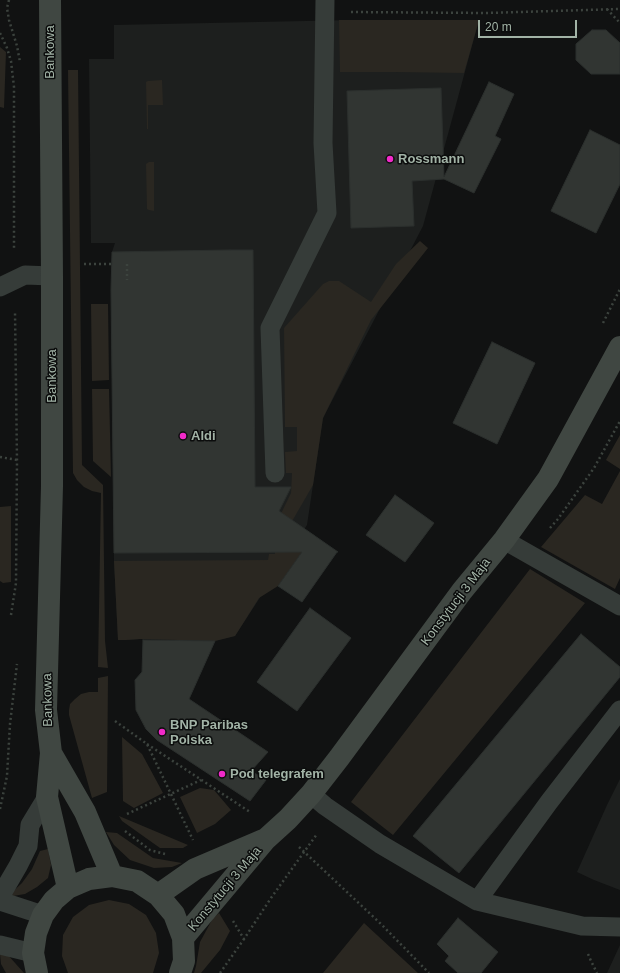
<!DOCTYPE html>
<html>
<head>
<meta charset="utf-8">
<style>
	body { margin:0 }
	#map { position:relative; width:620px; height:973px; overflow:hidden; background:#111212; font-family:Helvetica,sans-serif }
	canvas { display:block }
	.scale { position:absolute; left:478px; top:20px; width:99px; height:18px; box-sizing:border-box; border:2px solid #a2b3a6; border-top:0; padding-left:5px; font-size:12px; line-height:14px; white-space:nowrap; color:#a2b3a6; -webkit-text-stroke:3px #0c0d0d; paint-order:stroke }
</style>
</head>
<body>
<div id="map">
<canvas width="620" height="973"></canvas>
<div class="scale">20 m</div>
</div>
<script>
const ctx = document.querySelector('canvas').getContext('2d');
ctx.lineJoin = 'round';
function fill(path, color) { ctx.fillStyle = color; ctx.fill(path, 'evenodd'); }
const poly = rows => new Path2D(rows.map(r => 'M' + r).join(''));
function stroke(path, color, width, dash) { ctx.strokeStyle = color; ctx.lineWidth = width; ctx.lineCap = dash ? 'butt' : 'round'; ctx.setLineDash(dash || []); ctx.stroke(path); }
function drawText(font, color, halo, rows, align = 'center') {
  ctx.font = font + ' Helvetica,sans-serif'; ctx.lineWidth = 3; ctx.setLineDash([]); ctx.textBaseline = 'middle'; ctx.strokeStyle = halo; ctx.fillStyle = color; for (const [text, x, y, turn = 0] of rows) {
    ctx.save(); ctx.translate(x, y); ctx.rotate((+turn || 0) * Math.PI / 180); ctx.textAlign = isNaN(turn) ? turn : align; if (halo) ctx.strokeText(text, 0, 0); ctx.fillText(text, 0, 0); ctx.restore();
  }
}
const built = poly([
	[353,20,479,20,423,226,323,418,307,525,235,636,215,641,140,639,126,640,118,640,114,561,111,290,112,252,115,243,91,243,89,59,114,59,114,25],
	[620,779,620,890,594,880,577,872,607,805],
	[620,945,620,973,607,973]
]);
const green = poly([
	[339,20,479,20,464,73,395,72,340,72],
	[0,47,6,52,4,108,0,107],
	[68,70,78,70,82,465,103,485,105,641,108,668,98,667,101,493,92,491,84,487,77,480,73,473],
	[162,80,163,105,148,105,148,129,147,129,146,82,148,81],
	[149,162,154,162,154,211,149,210,147,209,146,164],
	[420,241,428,248,371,320,323,418,313,485,291,523,314,535,278,586,259,598,235,636,215,641,140,639,126,640,118,640,114,561,268,560,269,554,275,554,275,526,291,493,292,473,286,473,285,452,297,451,297,427,285,427,284,328,323,284,329,281,339,281,371,302,396,264],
	[91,304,108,304,109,380,92,381],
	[92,389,109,389,111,477,93,461],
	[620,435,620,469,606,460],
	[620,471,620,578,615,589,541,547,585,495,602,504],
	[11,506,11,582,3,583,0,581,0,507],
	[530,569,585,603,393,835,351,802],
	[108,676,107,792,92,798,69,715,69,710,70,704,75,699,81,694,89,692,98,692,98,678],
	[122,737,142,754,163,793,134,808,123,801],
	[200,788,214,790,231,810,215,824,197,833,180,797],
	[119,816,188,845,183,848,160,848,122,821],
	[106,832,117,833,153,858,182,863,172,867,154,868,130,860,114,845],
	[48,849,51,865,48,878,37,887,25,894,7,897,22,883,32,869,40,851],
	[109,900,129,904,146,915,156,933,159,953,153,973,68,973,62,956,63,935,73,917,89,905],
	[219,913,230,931,220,950,201,973,194,973,196,966,200,942,213,918],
	[364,923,418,973,323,973],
	[0,954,7,954,24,973,6,973,1,964]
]);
const building = poly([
	[592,30,606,30,620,43,620,74,591,74,576,60,576,44,592,30],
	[489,82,514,94,495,136,501,139,474,193,444,179,412,181,414,226,351,228,347,91,441,88,444,177,489,82],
	[590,130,620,145,620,184,596,233,551,211,590,130],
	[230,250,253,250,255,487,291,487,279,511,338,552,337,552,302,602,278,586,302,552,114,553,111,290,112,252,230,250],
	[492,342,535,363,497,444,453,423,492,342],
	[395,495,434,523,405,562,366,535,395,495],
	[310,608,351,638,297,711,257,682,310,608],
	[581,634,620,667,620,677,459,873,413,836,581,634],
	[143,640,215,641,189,699,268,752,251,771,266,780,250,801,157,740,146,729,136,710,135,680,142,672,143,640],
	[458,918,498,952,481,973,458,973,445,961,449,956,437,944,458,918]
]);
const path = poly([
	[9,0,7,8,9,20,17,46,20,62],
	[607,9,620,23],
	[351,12,486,13,620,9],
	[0,33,7,48,11,61,14,87,14,250],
	[84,264,112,264],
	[127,264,127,280],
	[603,323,620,289],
	[0,457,17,460],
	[550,528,558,519,594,468,620,421],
	[11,615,16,583,17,460,15,311],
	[115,721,147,744,193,840],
	[147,744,250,812],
	[0,809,7,776,10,724,17,664],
	[127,814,201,780],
	[125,831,150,850,165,854],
	[299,847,381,924,429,973],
	[233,921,244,939,271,898,304,852,317,834],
	[588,954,591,961,597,973],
	[220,973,244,939]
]);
const lane = poly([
	[0,287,25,275,52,276],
	[275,473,270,328,327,213,323,143,325,0],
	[504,540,620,606],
	[311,794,325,806,380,844,477,901,549,802,620,710],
	[0,897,18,866,28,846,30,825,47,797],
	[0,901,43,915],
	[477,901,582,926,620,927],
	[0,945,33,953]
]);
const secondary = poly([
	[50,0,52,276,52,486,46,710,51,753,47,797,68,888],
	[51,753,85,812,112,876],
	[158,895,195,869,263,840],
	[183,938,266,839,288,819,311,794,339,758,462,591,504,540,548,479,620,347],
	[37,973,33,953,36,933,43,915,54,900,68,888,89,879,112,876,137,881,158,895,174,914,183,938,184,961,180,973]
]);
const markers = [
	[390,159,4,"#f12ac9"],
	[183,436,4,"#f12ac9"],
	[162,732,4,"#f12ac9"],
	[222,774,4,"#f12ac9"]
];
const streetNames = [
	["Bankowa",50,52,-90],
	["Bankowa",52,376,-90],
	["Konstytucji 3 Maja",456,602,-53],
	["Bankowa",48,700,-91],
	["Konstytucji 3 Maja",225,889,-50]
];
const poiNames = [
	["Rossmann",398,159],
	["Aldi",191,436],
	["BNP Paribas",170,725],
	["Polska",170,740],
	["Pod telegrafem",230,774]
];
fill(built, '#1d1f1e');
fill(green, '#2a2721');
fill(building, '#313532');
stroke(building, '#2b2f2d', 1);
stroke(path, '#3c433e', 2.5, [2, 3]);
stroke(lane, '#363c39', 19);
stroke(secondary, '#404742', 22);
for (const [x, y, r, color] of markers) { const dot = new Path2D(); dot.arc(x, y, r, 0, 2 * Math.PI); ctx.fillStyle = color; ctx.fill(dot); stroke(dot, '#0c0d0d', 1.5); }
drawText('13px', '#a2b3a6', '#0c0d0d', streetNames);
drawText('bold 13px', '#a2b3a6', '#0c0d0d', poiNames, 'left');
</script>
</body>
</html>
